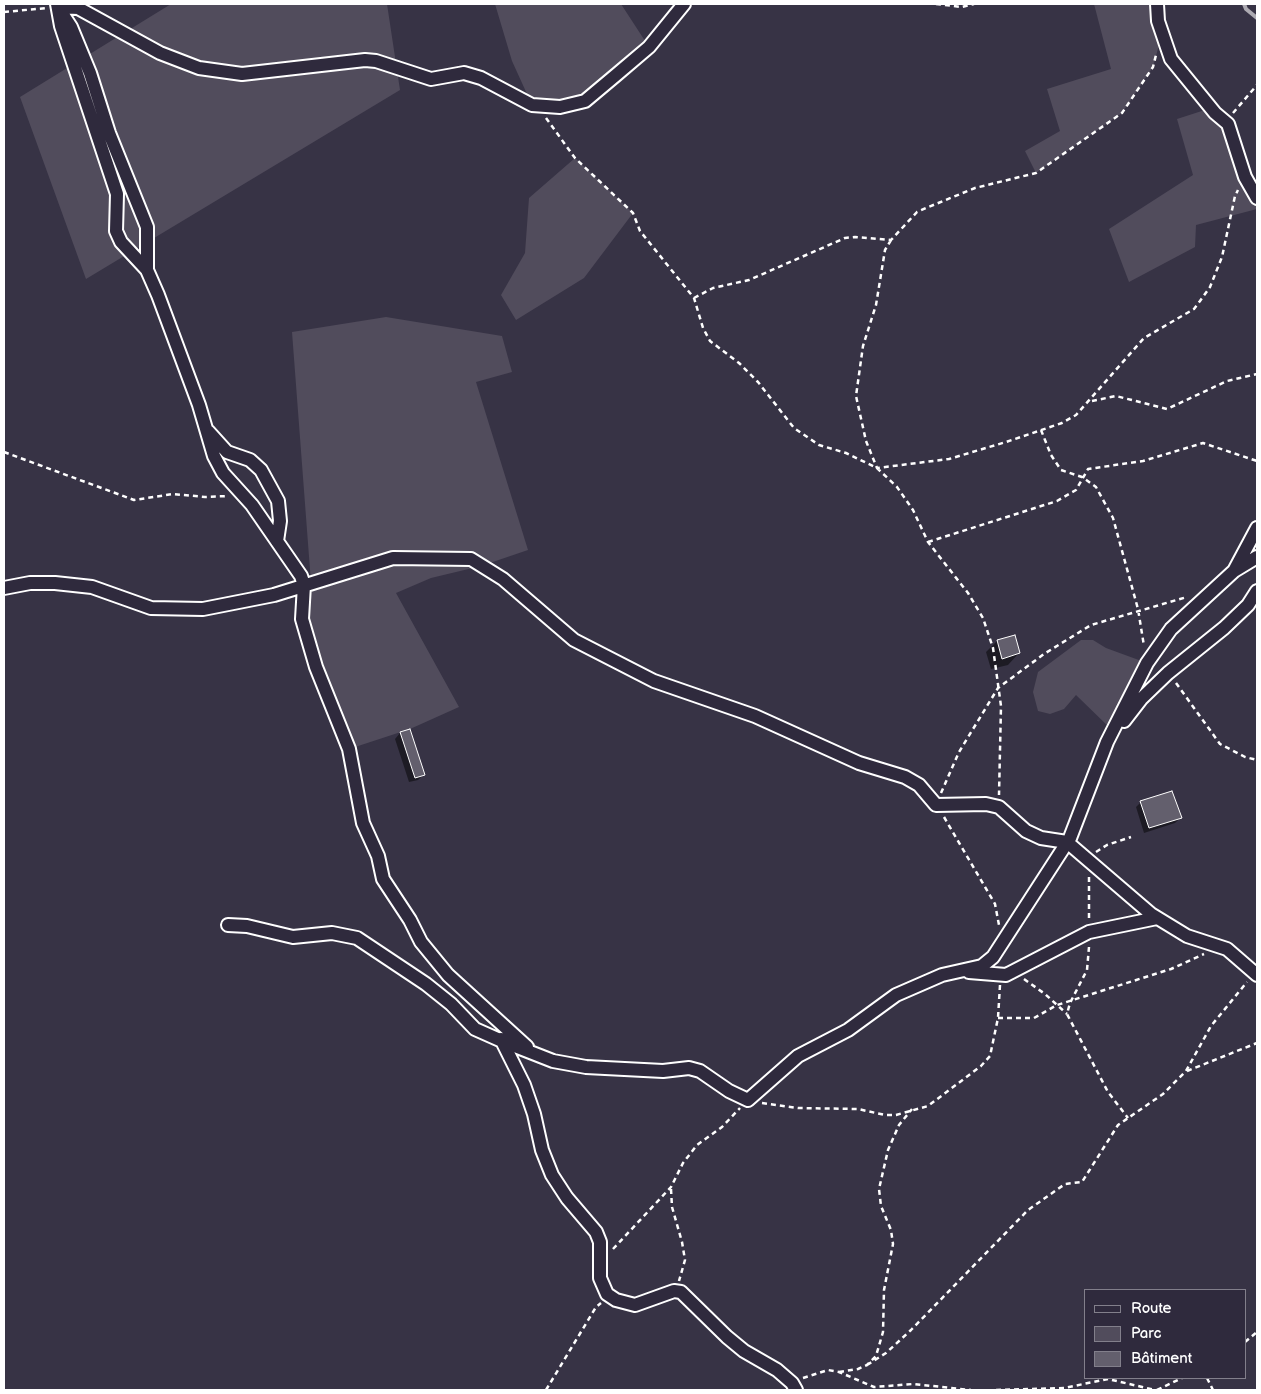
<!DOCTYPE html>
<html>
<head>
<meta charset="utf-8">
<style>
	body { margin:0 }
	#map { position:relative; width:1261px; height:1394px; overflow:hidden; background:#373345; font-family:"Balsamiq Sans",sans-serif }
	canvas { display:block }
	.frame { position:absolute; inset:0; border:5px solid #fff; pointer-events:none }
	.legend { position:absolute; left:1084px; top:1289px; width:162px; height:90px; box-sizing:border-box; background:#2f2a3d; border:1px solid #827f8b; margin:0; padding:6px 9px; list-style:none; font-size:15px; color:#fff }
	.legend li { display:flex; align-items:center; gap:10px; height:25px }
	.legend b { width:25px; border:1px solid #827f8b }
</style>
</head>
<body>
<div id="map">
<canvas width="1261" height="1394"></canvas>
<div class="frame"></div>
<ul class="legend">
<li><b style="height:6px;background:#2f2a3d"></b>Route</li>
<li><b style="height:14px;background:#514c5c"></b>Parc</li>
<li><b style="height:14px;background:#635f6d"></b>Bâtiment</li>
</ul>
</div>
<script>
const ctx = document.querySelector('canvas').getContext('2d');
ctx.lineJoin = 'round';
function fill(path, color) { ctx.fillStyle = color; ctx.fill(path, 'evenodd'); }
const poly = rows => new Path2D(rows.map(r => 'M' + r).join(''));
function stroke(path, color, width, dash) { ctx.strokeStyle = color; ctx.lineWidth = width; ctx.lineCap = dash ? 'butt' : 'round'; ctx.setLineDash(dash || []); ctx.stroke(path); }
const green = poly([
	[171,4,387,4,400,90,86,279,20,97],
	[495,4,621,4,649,47,585,101,532,105,512,61],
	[1094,4,1149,4,1158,21,1162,34,1153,67,1122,113,1036,173,1025,151,1060,131,1047,89,1111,69],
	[1211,108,1228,124,1257,198,1257,209,1196,225,1195,247,1129,282,1109,229,1193,175,1177,119],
	[575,158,633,213,584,278,516,320,501,295,525,253,529,198],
	[386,317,502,336,512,372,476,382,528,550,481,566,431,578,396,593,459,707,410,729,349,749,302,619,311,583,292,332],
	[1081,640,1093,640,1106,648,1147,663,1113,731,1076,695,1064,709,1050,714,1038,711,1033,692,1038,672]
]);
const shadow = poly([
	[997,641,1019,653,1008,665,991,669,986,652],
	[400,733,424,774,418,780,409,782,395,739],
	[1141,802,1180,818,1175,823,1144,833,1136,807]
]);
const stream = poly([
	[1244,4,1246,9,1257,18]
]);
const building = poly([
	[1015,635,1020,653,1002,659,997,640,1015,635],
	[410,729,425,775,415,778,400,732,410,729],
	[1172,791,1182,818,1149,828,1140,801,1172,791]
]);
const path = poly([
	[936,4,962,7,974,4],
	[4,12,47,8],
	[1233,113,1257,85],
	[546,118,575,158,633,213,640,231,694,298,703,328,710,341,739,363,758,382,794,428,819,445,846,453,877,468,897,487,913,510,928,542,968,593,983,618,993,648,1001,706,999,795],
	[891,240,885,250,876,305,863,346,856,396,866,441,877,468,949,459,1006,442,1062,423,1076,415,1144,338,1194,309,1200,301,1210,287,1222,257,1235,196,1238,190],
	[694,298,713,288,749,280,845,238,855,237,891,240,917,212,926,208,975,188,1036,173,1122,113,1153,67,1156,55],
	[1092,401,1116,396,1167,409,1227,381,1257,374],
	[1041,430,1051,455,1061,470,1082,477,1096,487,1113,518,1138,609,1144,646],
	[4,452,134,500,173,494,205,497,228,496],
	[928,542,1057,501,1076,490,1088,469,1143,461,1203,443,1257,461],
	[1176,683,1220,744,1245,757,1257,760],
	[941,793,959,752,998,688,1044,654,1091,625,1187,597],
	[944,817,995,904,999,925],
	[1096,852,1107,845,1131,837],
	[1089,877,1089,921],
	[1089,947,1087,970,1070,1003,1067,1014,1108,1092,1128,1118],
	[1024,979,1045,994,1067,1014],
	[998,1018,1034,1018,1057,1005,1171,969,1204,954],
	[1187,1071,1257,1043],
	[762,1103,798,1108,858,1109,885,1115,896,1115,928,1106,981,1066,990,1056,998,1018,1000,985],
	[671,1189,672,1207,682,1242,685,1260,679,1281],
	[613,1249,671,1187,683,1163,697,1145,722,1127,740,1108],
	[1245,1342,1257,1332],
	[867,1365,886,1353,911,1330,1028,1210,1065,1184,1082,1182,1118,1125,1163,1094,1186,1071,1211,1026,1247,982],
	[839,1372,858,1369,867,1365,876,1356,883,1332,884,1290,893,1244,891,1230,881,1206,879,1189,888,1150,899,1125,912,1109],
	[803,1378,828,1370,839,1372,874,1387,913,1384,971,1390],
	[1207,1378,1213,1390],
	[546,1390,596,1307,601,1303],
	[996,1390,1064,1388,1108,1379,1155,1390],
	[1157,1390,1182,1378]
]);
const street = poly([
	[57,4,61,26,117,194,116,231,121,242,147,270,158,295,199,405,214,456,223,473,252,505,301,576,304,585,302,619,316,667,349,749,363,823,378,856,383,879,410,920,421,942,448,975,527,1047],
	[1157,4,1158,21,1171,59,1215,113,1228,124,1245,177,1257,198],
	[147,270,147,227,109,133,90,73,71,27,58,7,78,8,160,53,199,68,242,74,365,60,376,61,431,79,464,73,481,78,532,105,560,107,585,101,616,75,649,47,684,4],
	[208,431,227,452,250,460,261,470,278,501,280,521,277,541],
	[1234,571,1257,528],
	[4,588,30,583,55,583,92,587,151,608,203,609,274,595,393,558,471,559,503,579,574,640,654,681,755,716,859,763,905,777,919,785,936,805,986,804,999,807,1026,831,1041,838,1067,842,1151,914,1187,936,1227,949,1257,975],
	[1124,721,1141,699,1168,673,1224,628,1248,605,1257,591],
	[228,925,247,926,293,937,332,933,357,938,426,984,451,1004,475,1029,502,1041,553,1061,586,1067,663,1071,689,1068,700,1071,729,1091,748,1100,798,1056,848,1030,896,995,942,975,982,966,993,957,1070,838,1107,742,1147,663,1171,629,1234,571,1257,557],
	[969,972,1006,975,1089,932,1157,918],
	[501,1039,524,1085,534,1114,542,1150,552,1175,567,1198,596,1232,600,1242,600,1278,607,1294,616,1300,635,1305,674,1291,681,1292,727,1337,744,1351,777,1370,792,1383,796,1390]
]);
fill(green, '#514c5c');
fill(shadow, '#0007');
stroke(stream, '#adabb2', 4);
fill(building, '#635f6d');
stroke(building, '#fff', 1);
stroke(street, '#fff', 16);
stroke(path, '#fff', 2.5, [5, 4]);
stroke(street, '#2f2a3d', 12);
</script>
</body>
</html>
